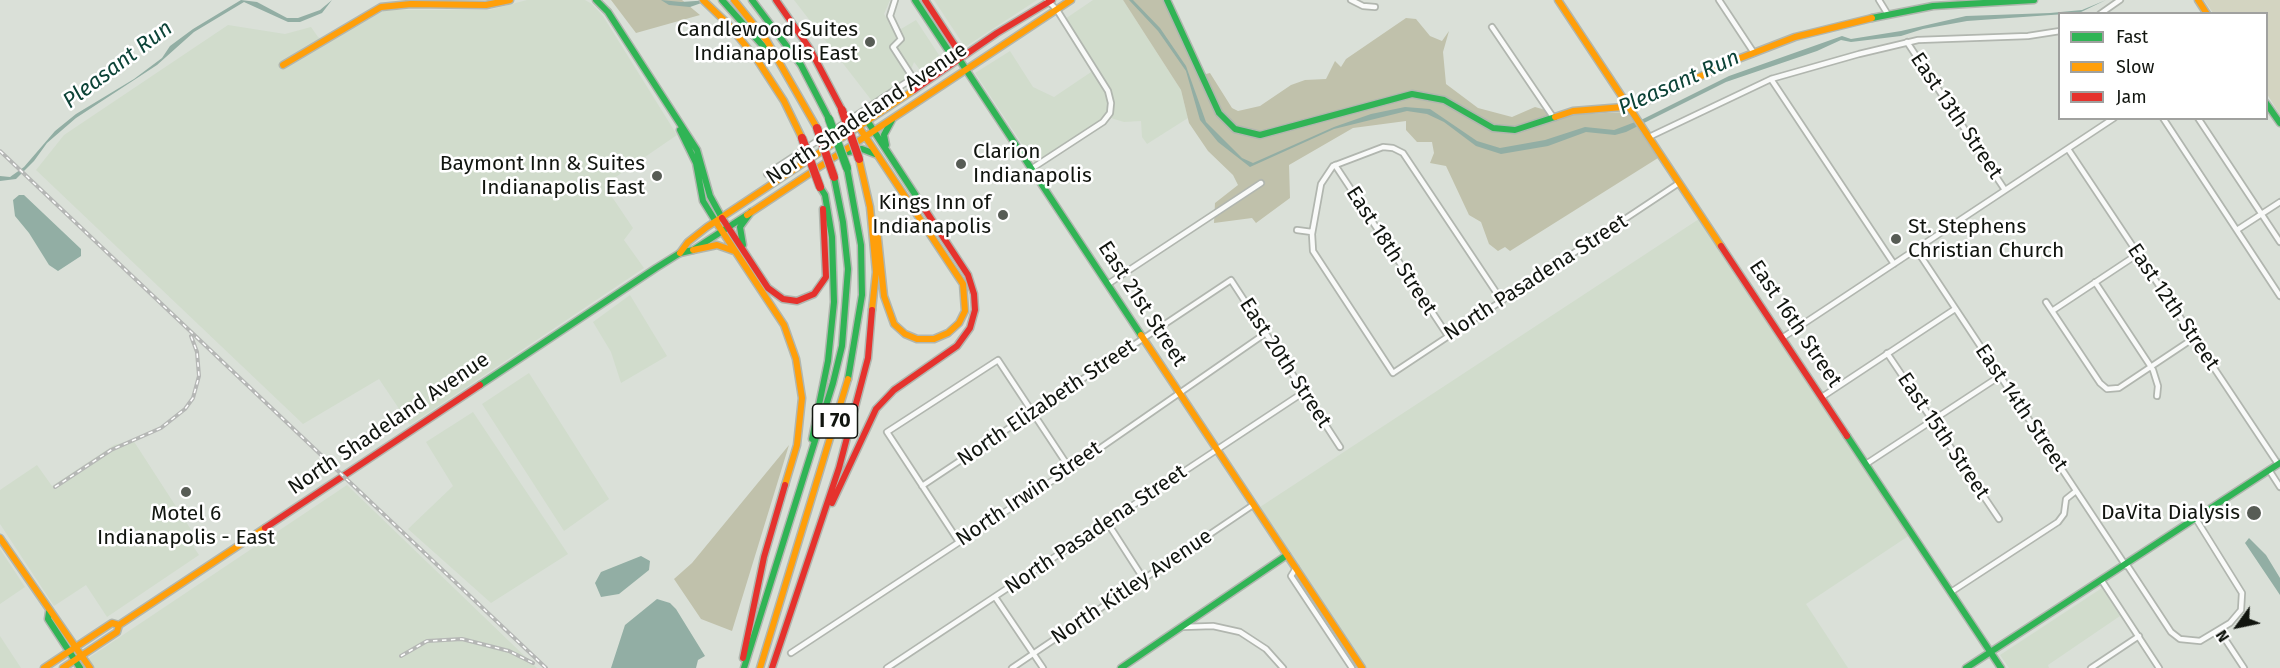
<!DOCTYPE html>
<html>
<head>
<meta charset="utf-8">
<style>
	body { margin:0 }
	#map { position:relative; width:2280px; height:668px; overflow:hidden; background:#dae0d8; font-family:"Fira Sans",sans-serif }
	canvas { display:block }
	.legend { position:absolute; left:2058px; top:12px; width:210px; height:108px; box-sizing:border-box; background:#fff; border:2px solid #a0a19f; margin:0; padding:8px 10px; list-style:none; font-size:18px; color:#11150f }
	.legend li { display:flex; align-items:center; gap:12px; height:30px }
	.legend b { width:30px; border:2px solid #a0a19f }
	.north { position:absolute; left:2208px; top:596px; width:60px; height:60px; -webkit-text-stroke:4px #fff; paint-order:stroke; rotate:237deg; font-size:16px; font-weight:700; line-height:24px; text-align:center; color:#11150f }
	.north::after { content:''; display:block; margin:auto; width:21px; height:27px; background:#11150f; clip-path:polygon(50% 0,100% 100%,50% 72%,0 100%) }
</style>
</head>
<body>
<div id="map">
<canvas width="2280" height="668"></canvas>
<ul class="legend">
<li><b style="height:8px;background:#30b455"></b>Fast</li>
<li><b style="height:8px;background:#ff9f0a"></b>Slow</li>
<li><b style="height:8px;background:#e5322d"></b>Jam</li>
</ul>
<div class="north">N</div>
</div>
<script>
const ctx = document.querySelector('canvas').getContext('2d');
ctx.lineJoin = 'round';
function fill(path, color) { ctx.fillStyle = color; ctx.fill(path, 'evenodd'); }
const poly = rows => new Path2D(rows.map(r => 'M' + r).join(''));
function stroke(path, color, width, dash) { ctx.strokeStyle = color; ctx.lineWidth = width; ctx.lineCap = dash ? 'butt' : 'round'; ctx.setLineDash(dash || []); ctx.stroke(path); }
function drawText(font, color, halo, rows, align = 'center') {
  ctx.font = font + ' "Fira Sans",sans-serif'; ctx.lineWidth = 5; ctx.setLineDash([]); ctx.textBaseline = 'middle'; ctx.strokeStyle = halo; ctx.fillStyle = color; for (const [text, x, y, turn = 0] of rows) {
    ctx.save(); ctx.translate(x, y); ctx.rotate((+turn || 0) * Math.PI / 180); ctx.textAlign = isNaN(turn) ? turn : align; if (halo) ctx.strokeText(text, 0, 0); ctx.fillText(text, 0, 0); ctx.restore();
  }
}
const built = poly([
	[527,0,585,0,592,4,603,16,677,135,604,185,633,228,624,240,644,268,410,425,379,379,303,424,36,170,64,135,228,25,285,34,311,27,318,37,328,42,385,10,489,10],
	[794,0,890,0,884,14,896,32,916,20,939,55,938,64,923,74,914,62,908,78,872,101],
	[934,0,1037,0,965,47],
	[1093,0,1123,0,1181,90,1188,118,1147,144,1142,137,1141,121,1124,122,1111,118,1038,168,975,73,1010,51,1033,87,1054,97,1097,68,1065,19],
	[1699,219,1910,535,1806,604,1848,668,1367,668,1260,507],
	[630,295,667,356,621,383,611,352,593,322],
	[529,373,609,499,564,531,482,404],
	[473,412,568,554,491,603,408,529,453,486,426,442],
	[133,440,199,542,193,546,199,555,107,617,86,585,54,606,0,524,0,490,37,465,52,486,114,445],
	[347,485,537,668,93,668,87,659],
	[0,549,25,587,0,604],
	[2102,588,2120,616,2048,665,2049,668,2009,668,2000,655],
	[0,636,21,668,0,668]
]);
const green = poly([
	[2204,0,2280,0,2280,115,2267,94,2266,14,2213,13]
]);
const forest = poly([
	[611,0,682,0,700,15,636,33],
	[1123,0,1164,0,1203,86,1206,74,1210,73,1232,108,1238,111,1260,106,1291,85,1305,80,1326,79,1335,61,1341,67,1346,59,1406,18,1416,19,1430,36,1442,41,1449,31,1443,52,1446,84,1478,108,1512,117,1535,107,1563,115,1627,112,1658,158,1510,251,1505,247,1498,251,1489,244,1481,222,1469,215,1446,166,1430,163,1434,153,1432,142,1417,142,1406,130,1406,121,1353,128,1289,165,1290,198,1256,223,1252,218,1214,223,1215,203,1238,185,1233,175,1208,151,1189,123,1181,90],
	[789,445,732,631,701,619,674,579,692,563]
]);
const water = poly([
	[241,0,257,2,287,18,298,18,320,10,332,0,322,13,300,22,288,22,244,2,194,32,157,65,76,118,47,143,34,161,16,179,0,181,0,176,10,177,24,167,55,131,76,114,134,79,162,58,170,46,193,29],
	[661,0,681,2,710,0,690,7,669,5],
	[1129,0,1133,0,1160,28,1186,66,1206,122,1242,158,1253,163,1334,127,1371,114,1405,107,1430,109,1477,141,1500,148,1545,140,1585,127,1614,130,1643,119,1729,76,1842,36,1851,39,1901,31,1966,16,2050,13,2082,10,2106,0,2079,13,1967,21,1923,29,1901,36,1851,42,1841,40,1817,51,1726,82,1626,132,1615,135,1586,132,1548,146,1501,154,1476,146,1444,122,1427,114,1407,111,1334,129,1250,167,1218,142,1200,120,1186,71,1158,31],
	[19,195,24,195,81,249,81,256,58,271,49,265,29,233,15,216,13,200],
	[2249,538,2266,555,2280,578,2280,595,2245,543],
	[641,556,650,561,649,570,619,594,601,597,595,583,601,572],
	[657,599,670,603,676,609,705,656,698,660,696,668,611,668,625,625]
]);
const street = poly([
	[1351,0,1363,6,1375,7],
	[1719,0,1754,53],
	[1879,0,1887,13],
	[2100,14,2120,0],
	[1492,27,1553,117],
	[1907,42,2005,190],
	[1771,79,1894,264],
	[2163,118,2280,296],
	[2198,118,2280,242],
	[1649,137,1771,79,1859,54,1918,40,2028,36,2060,31],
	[2068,149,2278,464],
	[1335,165,1448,336],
	[1031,169,1103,122,1110,113,1111,103,1108,91,1057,10,1047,0],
	[767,174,913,78,893,47,901,39,890,16,895,0],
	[1297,230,1312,232],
	[2237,230,2280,202],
	[1916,249,2126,566],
	[2095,282,2153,370,2158,386,2157,396],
	[1108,284,1261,183],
	[2046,302,2100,383,2107,389,2119,388,2194,338],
	[2052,311,2138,254],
	[1782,338,2114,118],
	[1887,353,1999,519],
	[1393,373,1313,251,1312,234,1321,184,1333,166,1383,147,1393,148,1403,153,1502,301],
	[1393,373,1679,183],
	[1822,397,1955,309],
	[1866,464,2000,376],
	[2269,470,2280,487],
	[922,486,1231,280,1340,447],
	[1107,522,1143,578],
	[959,542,887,432,998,360,1070,469],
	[2127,565,2171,632,2180,639,2200,641,2230,623,2241,610,2242,593,2196,519],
	[1296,568,1291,576,1352,668],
	[2102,581,2159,668],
	[1951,592,2058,522,2064,514,2066,499,2076,491],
	[995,597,1043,668],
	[1183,627,1213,626,1240,632,1266,649,1283,668],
	[2219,630,2244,668],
	[791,653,1070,469,1266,333],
	[887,668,1304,392],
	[1012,668,1253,505],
	[2091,668,2139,636]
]);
const fast = poly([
	[596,0,608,12,697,150,710,196,722,218],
	[722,0,771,55],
	[752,0,801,65,829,119],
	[915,0,950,53,959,59,1141,335],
	[1167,0,1219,113,1235,129,1260,135,1412,94,1444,100,1493,128,1515,130,1555,117],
	[1872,18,1933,6,2034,0],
	[2266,103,2280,123],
	[868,122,922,205],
	[680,130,696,163,703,201,716,222],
	[886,145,884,135,892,120],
	[839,154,862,149,875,154],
	[847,168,861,245,862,295,848,379],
	[743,245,740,227,751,212],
	[480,385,656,268,680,253,693,250,747,215],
	[1847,436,2001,668],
	[812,439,828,361,834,302,832,237,825,195,820,187],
	[49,612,48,619,80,668],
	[744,668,833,383,842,346,848,269,843,222,834,177],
	[1121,668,1287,555],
	[1966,668,2280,463]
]);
const slow = poly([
	[703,0,728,24,758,61,784,101,802,138],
	[734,0,767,41,817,128],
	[1558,0,1721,246],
	[2198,0,2207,14],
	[283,65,381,7,411,4,486,5,510,0],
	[1555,117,1573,111,1636,106,1738,59,1795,37,1872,18],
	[859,127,963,284,965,311,959,323,948,333,934,339,917,339,905,334,894,324,884,296,877,229],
	[859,159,870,207,876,272,872,310],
	[747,215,1071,0],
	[716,222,784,325,796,359,802,398,797,445,785,485],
	[693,250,717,245,734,251],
	[680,253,688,242,707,227,914,90],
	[1141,335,1362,668],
	[0,538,90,668],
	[44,668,112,623,119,625],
	[63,668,117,632,119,625,265,528],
	[760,668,848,379]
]);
const jam = poly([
	[776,0,810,49,842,110],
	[925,0,957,49,959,59],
	[914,90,997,33,1052,0],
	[722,218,768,288,783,299,797,301,814,294,826,277,823,209],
	[1721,246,1847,436],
	[832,503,876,409,894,390,957,346,970,328,975,310,974,294,968,275,922,205],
	[265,528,480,385],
	[743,658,764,557,785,485],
	[772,668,839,468,868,358,872,310]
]);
const rail = poly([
	[0,151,546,668],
	[55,487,111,450,161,428,185,409,193,398,199,376,197,352,191,336],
	[401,656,427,641,462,639,509,651,533,663]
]);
const fastBridge = poly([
	[829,119,847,168]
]);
const jamBridge = poly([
	[842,110,859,159],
	[817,128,834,177],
	[802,138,820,187]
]);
const markers = [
	[870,42,6,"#575c55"],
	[961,164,6,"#575c55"],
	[657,176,6,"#575c55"],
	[1003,215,6,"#575c55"],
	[1896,239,6,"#575c55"],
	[186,492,6,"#575c55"],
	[2254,513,8,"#575c55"]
];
const shields = [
	[835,421,45]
];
const shieldNames = [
	["I 70",835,421]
];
const poiNames = [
	["Candlewood Suites",858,30],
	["Indianapolis East",858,54],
	["Clarion",973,152,"left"],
	["Indianapolis",973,176,"left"],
	["Baymont Inn & Suites",645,164],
	["Indianapolis East",645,188],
	["Kings Inn of",991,203],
	["Indianapolis",991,227],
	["St. Stephens",1908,227,"left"],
	["Christian Church",1908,251,"left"],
	["DaVita Dialysis",2240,513],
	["Motel 6",186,514,"center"],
	["Indianapolis - East",186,538,"center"]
];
const streetNames = [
	["North Shadeland Avenue",867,114,-34],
	["East 13th Street",1956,116,56],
	["East 18th Street",1391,251,57],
	["North Pasadena Street",1536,278,-33],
	["East 21st Street",1142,304,57],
	["East 12th Street",2173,307,56],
	["East 16th Street",1795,324,56],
	["East 20th Street",1285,363,57],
	["North Elizabeth Street",1047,403,-34],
	["East 14th Street",2021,408,56],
	["North Shadeland Avenue",389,424,-34],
	["East 15th Street",1943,436,56],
	["North Irwin Street",1029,494,-34],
	["North Pasadena Street",1096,530,-34],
	["North Kitley Avenue",1132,587,-34]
];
const waterNames = [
	["Pleasant Run",118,65,-37],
	["Pleasant Run",1679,83,-24]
];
fill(built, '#d1dccc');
fill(green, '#d3d4c1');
fill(forest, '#c0c1ab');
fill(water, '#92aea4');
stroke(street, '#b1b6af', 8);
stroke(fast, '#b1b6af', 9);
stroke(slow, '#b1b6af', 9);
stroke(jam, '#b1b6af', 9);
stroke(street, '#f9faf9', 4.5);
stroke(fast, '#30b455', 6);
stroke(slow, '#ff9f0a', 6);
stroke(jam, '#e5322d', 6);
stroke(rail, '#b5b7b5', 4);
stroke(rail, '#fff', 1.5, [4.5]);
stroke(fastBridge, '#b1b6af', 10, []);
stroke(jamBridge, '#b1b6af', 10, []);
stroke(fastBridge, '#30b455', 8);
stroke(jamBridge, '#e5322d', 8);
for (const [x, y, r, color] of markers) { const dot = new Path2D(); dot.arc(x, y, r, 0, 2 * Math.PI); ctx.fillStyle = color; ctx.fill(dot); stroke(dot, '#fff', 2); }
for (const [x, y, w] of shields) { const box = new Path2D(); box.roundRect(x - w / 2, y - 17, w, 34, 4.5); ctx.fillStyle = '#fff'; ctx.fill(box); stroke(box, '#11150f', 1.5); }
drawText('bold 20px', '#11150f', null, shieldNames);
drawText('21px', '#11150f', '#fff', poiNames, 'right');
drawText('21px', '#11150f', '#fff', streetNames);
drawText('italic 22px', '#0c4337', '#fff', waterNames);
</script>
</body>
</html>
